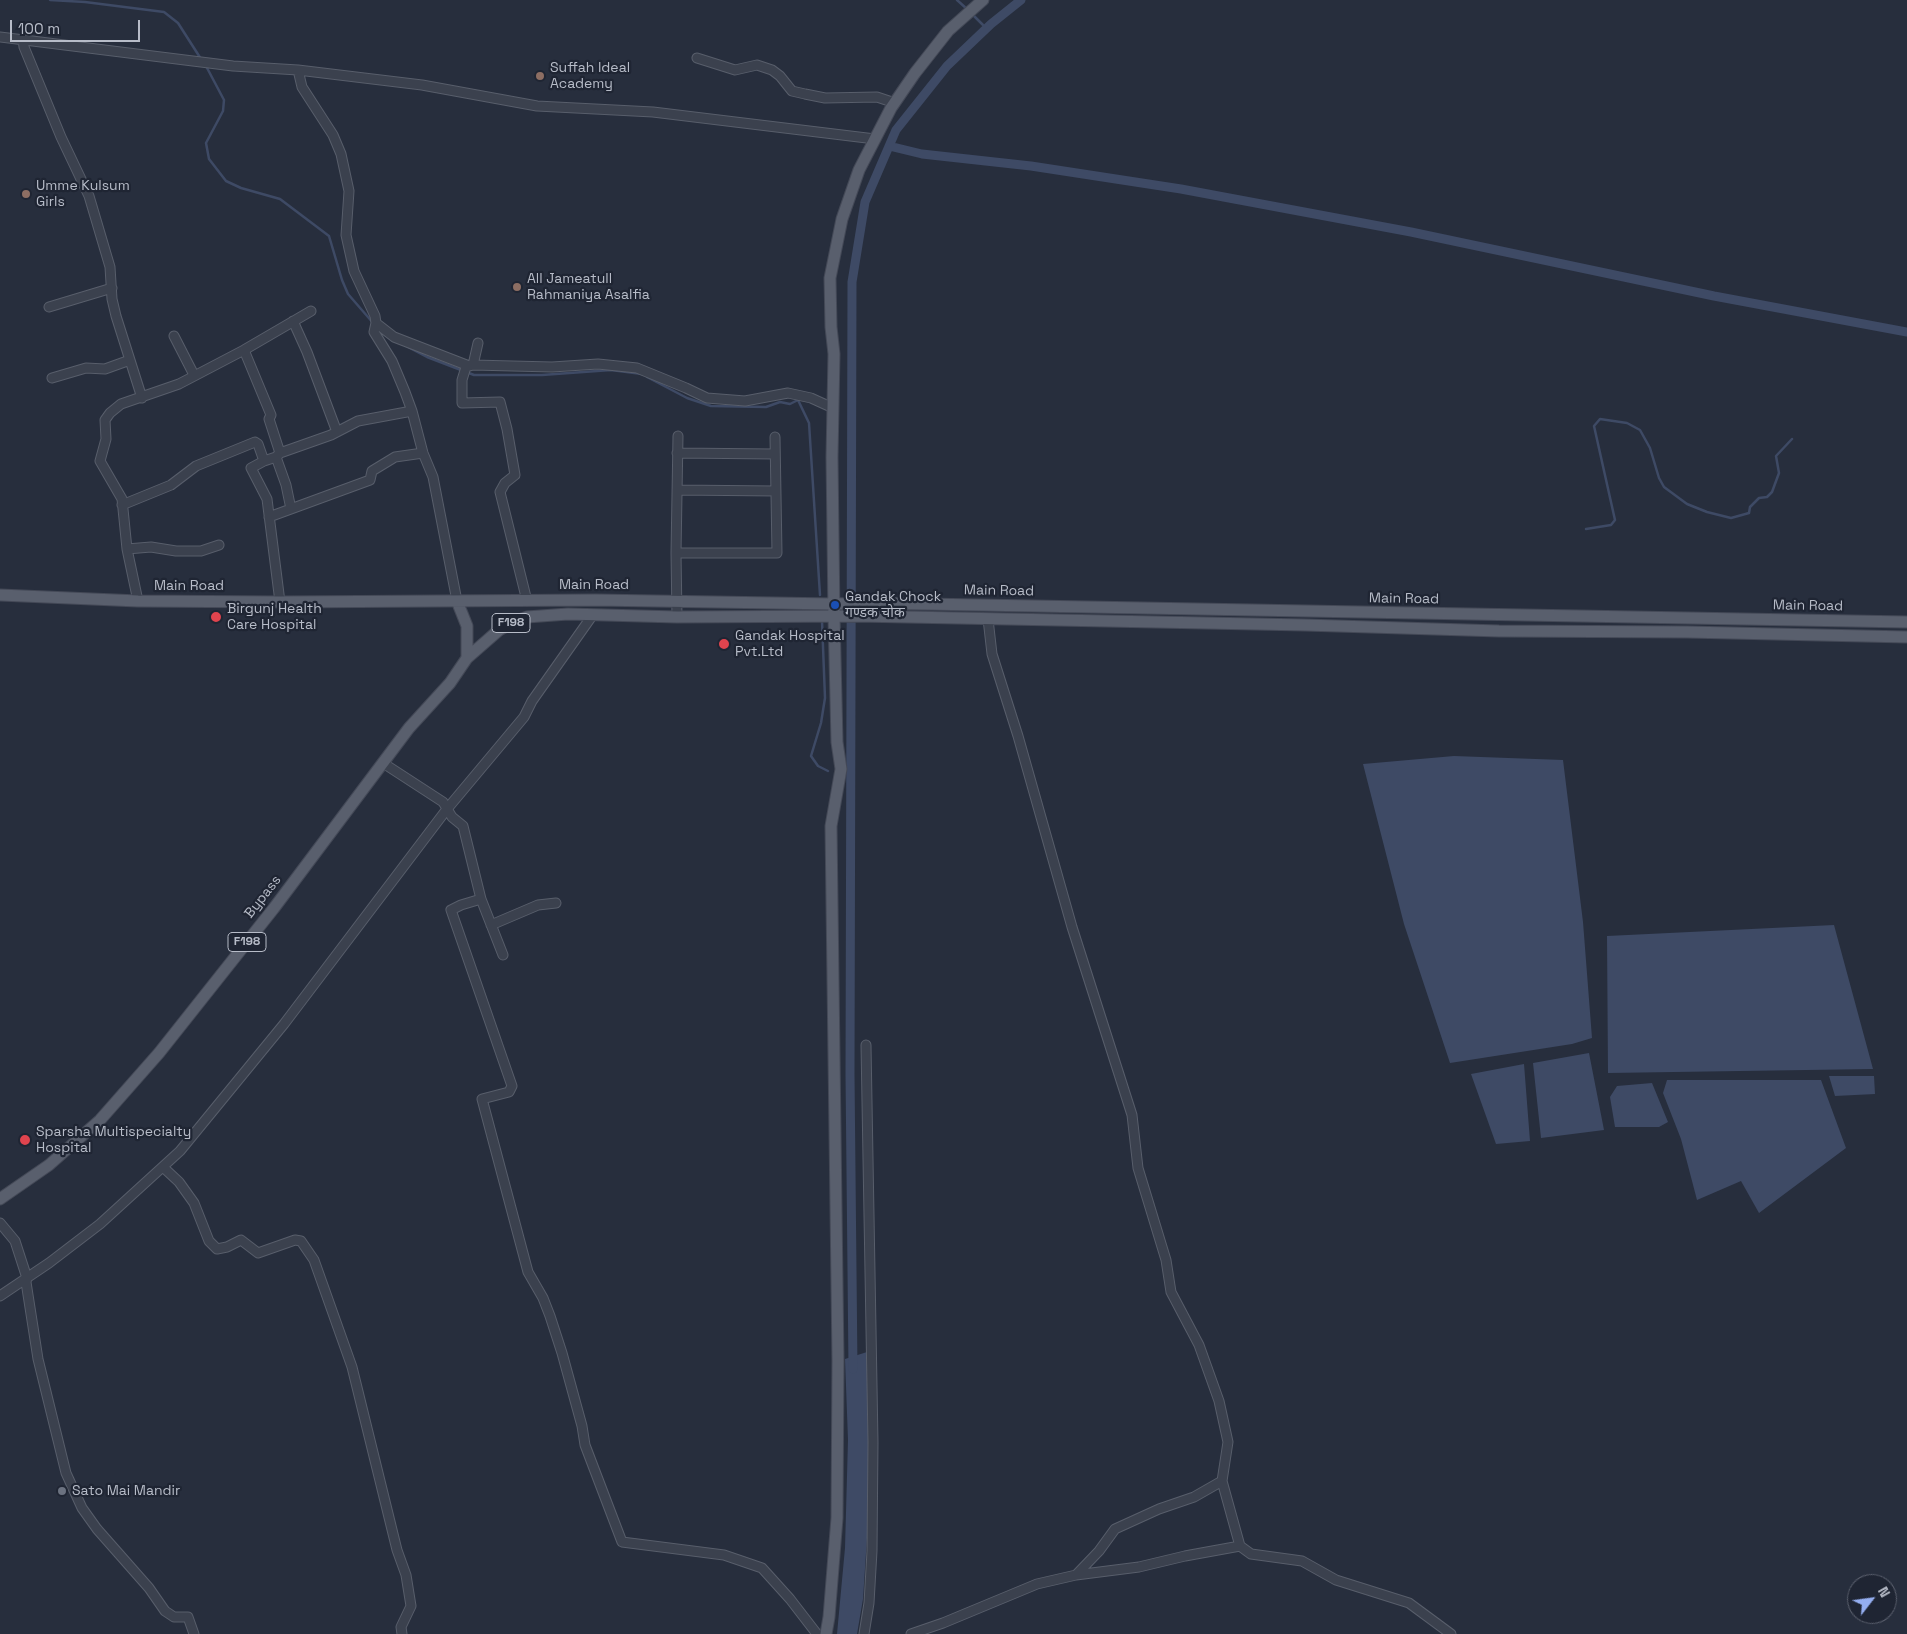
<!DOCTYPE html>
<html>
<head>
<meta charset="utf-8">
<style>
	body { margin:0 }
	#map { position:relative; width:1907px; height:1634px; overflow:hidden; background:#272e3d; font-family:"Space Grotesk",sans-serif }
	canvas { display:block }
	.north { position:absolute; left:1847px; top:1574px; width:50px; height:50px; box-sizing:border-box; background:#1f2533; border:1px solid #5c616f; border-radius:50%; rotate:60deg; font-size:14px; font-weight:700; line-height:20px; text-align:center; color:#b7bcc8 }
	.north::after { content:''; display:block; margin:auto; width:18px; height:22px; background:#94aef0; clip-path:polygon(50% 0,100% 100%,50% 72%,0 100%) }
	.scale { position:absolute; left:10px; top:20px; width:130px; height:22px; box-sizing:border-box; border:2px solid #b7bcc8; border-top:0; padding-left:6px; font-size:15px; line-height:18px; white-space:nowrap; color:#b7bcc8; -webkit-text-stroke:4px #1f2533; paint-order:stroke }
</style>
</head>
<body>
<div id="map">
<canvas width="1907" height="1634"></canvas>
<div class="north">N</div>
<div class="scale">100 m</div>
</div>
<script>
const ctx = document.querySelector('canvas').getContext('2d');
ctx.lineJoin = 'round';
function fill(path, color) { ctx.fillStyle = color; ctx.fill(path, 'evenodd'); }
const poly = rows => new Path2D(rows.map(r => 'M' + r).join(''));
function stroke(path, color, width, dash) { ctx.strokeStyle = color; ctx.lineWidth = width; ctx.lineCap = dash ? 'butt' : 'round'; ctx.setLineDash(dash || []); ctx.stroke(path); }
function drawText(font, color, halo, rows, align = 'center') {
  ctx.font = font + ' "Space Grotesk","Noto Sans Devanagari",sans-serif'; ctx.lineWidth = 4.5; ctx.setLineDash([]); ctx.textBaseline = 'middle'; ctx.strokeStyle = halo; ctx.fillStyle = color; for (const [text, x, y, turn = 0] of rows) {
    ctx.save(); ctx.translate(x, y); ctx.rotate((+turn || 0) * Math.PI / 180); ctx.textAlign = isNaN(turn) ? turn : align; if (halo) ctx.strokeText(text, 0, 0); ctx.fillText(text, 0, 0); ctx.restore();
  }
}
const water = poly([
	[1454,756,1563,760,1583,922,1592,1038,1572,1044,1450,1063,1404,924,1363,764],
	[1834,925,1873,1069,1608,1073,1607,936],
	[1589,1053,1604,1130,1541,1138,1533,1063],
	[1524,1064,1530,1141,1496,1144,1471,1074],
	[1829,1076,1874,1076,1875,1094,1835,1096],
	[1667,1080,1821,1080,1846,1148,1759,1213,1741,1181,1697,1200,1681,1139,1663,1093],
	[1652,1083,1668,1122,1659,1127,1615,1127,1610,1097,1617,1086],
	[867,1352,869,1507,863,1599,857,1634,837,1634,845,1548,848,1440,845,1359]
]);
const stream = poly([
	[50,0,85,2,164,12,178,23,201,59],
	[957,0,967,9],
	[973,15,987,29],
	[206,66,224,100,223,111,206,143,209,159,226,181,241,188,280,199,329,236,342,280,348,294,374,324],
	[404,345,427,357,474,375,542,375,611,370,642,374],
	[647,377,687,398,711,406,766,407,780,402,790,404,798,400,809,423,820,595],
	[1586,529,1611,525,1615,520,1594,426,1600,419,1627,423,1640,430,1650,448,1659,478,1664,487,1687,504,1707,512,1731,518,1749,513,1750,507,1759,498,1767,497,1772,492,1779,473,1776,456,1792,439],
	[822,621,825,698,821,723,811,756,818,766,828,771]
]);
const canal = poly([
	[889,146,922,154,1031,166,1181,189,1411,232,1714,296,1907,332],
	[853,1369,850,1074,852,282,865,202,896,130,947,66,991,24,1021,0]
]);
const minor = poly([
	[0,37,233,66,298,70,422,85,537,106,653,112,875,139],
	[23,39,24,47,61,137,89,196,110,267,112,299,116,316,142,398],
	[697,58,735,70,757,65,772,70,780,76,792,91,805,94,825,98,877,97,895,103],
	[298,70,302,87,333,135,341,154,349,191,346,235,354,271,375,316,376,323,374,332,392,361,405,392,412,411,423,453,433,477,457,601],
	[49,307,112,288],
	[293,321,307,352,337,432],
	[376,323,394,337,469,366],
	[174,336,194,375],
	[478,343,473,365,466,367,462,380,462,403,500,402,507,429,515,475,505,483,500,492,527,601],
	[244,350,271,415,269,419,280,453],
	[473,365,552,367,598,364,637,368,686,388,707,398,745,401,788,393,811,398,833,408],
	[52,378,86,368,105,369,130,360],
	[677,453,775,454],
	[276,457,286,485,291,509],
	[264,461,251,468,267,499,280,602],
	[677,490,776,491],
	[122,505,171,485,196,466,255,442,258,444,264,461,276,457,280,453,331,435,358,421,412,411],
	[269,517,370,480,372,471,395,457,423,453],
	[127,549,151,547,176,551,201,551,219,545],
	[676,553,777,553,775,437],
	[138,601,127,549,122,499,100,461,106,439,105,420,110,413,121,404,179,384,244,350,311,311],
	[677,617,676,553,678,436],
	[988,619,992,654,1018,736,1072,927,1132,1115,1138,1168,1166,1260,1171,1292,1199,1345,1219,1401,1228,1442,1222,1481,1240,1546,1251,1554,1302,1561,1336,1580,1409,1603,1451,1634],
	[383,763,443,802,452,817,463,826,481,899,461,905,451,910,512,1086,509,1092,482,1099,528,1272,543,1298,550,1316,562,1353,582,1426,585,1445,622,1542,724,1555,762,1568,790,1599,817,1634],
	[481,899,503,955],
	[491,925,538,905,556,903],
	[164,1168,179,1182,194,1203,209,1241,217,1249,227,1247,241,1240,258,1253,295,1240,301,1241,314,1260,352,1367,397,1550,406,1575,411,1606,401,1627,402,1634],
	[0,1223,15,1241,27,1278,26,1282,38,1359,66,1473,82,1508,97,1529,149,1588,165,1611,174,1617,188,1617,194,1634],
	[0,1296,49,1263,100,1224,180,1151,284,1024,447,809,524,717,532,701,592,616],
	[1076,1575,1099,1551,1115,1529,1159,1509,1194,1497,1222,1481],
	[864,1634,869,1603,872,1551,873,1442,866,1045],
	[911,1634,943,1623,1037,1584,1076,1575,1139,1567,1185,1556,1240,1546]
]);
const major = poly([
	[0,595,138,601,280,602,596,600,834,604,870,603,1907,622],
	[457,601,467,626,467,658],
	[0,1199,49,1165,100,1120,159,1053,274,908,409,728,450,683,467,658,499,630,513,622,527,617,568,614,677,617,858,616,1305,625,1499,631,1687,632,1907,637],
	[826,1634,829,1617,837,1518,838,1361,831,826,841,769,837,742,834,616,832,457,834,354,831,327,830,278,842,219,859,170,891,108,915,73,948,31,983,0]
]);
const markers = [
	[540,76,5,"#8d6e63"],
	[26,194,5,"#8d6e63"],
	[517,287,5,"#8d6e63"],
	[835,605,5,"#1a4fb4"],
	[216,617,6,"#e0444e"],
	[724,644,6,"#e0444e"],
	[25,1140,6,"#e0444e"],
	[62,1491,5,"#6b7280"]
];
const shields = [
	[511,623,38],
	[247,942,38]
];
const shieldNames = [
	["F198",511,623],
	["F198",247,942]
];
const poiNames = [
	["Suffah Ideal",550,68],
	["Academy",550,84],
	["Umme Kulsum",36,186],
	["Girls",36,202],
	["All Jameatull",527,279],
	["Rahmaniya Asalfia",527,295],
	["Gandak Chock",845,597],
	["गण्डक चोक",845,613],
	["Birgunj Health",227,609],
	["Care Hospital",227,625],
	["Gandak Hospital",735,636],
	["Pvt.Ltd",735,652],
	["Sparsha Multispecialty",36,1132],
	["Hospital",36,1148],
	["Sato Mai Mandir",72,1491]
];
const streetNames = [
	["Main Road",594,585],
	["Main Road",189,586],
	["Main Road",999,591,1],
	["Main Road",1404,599,1],
	["Main Road",1808,606,1],
	["Bypass",263,897,-52]
];
fill(water, '#3e4a65');
stroke(stream, '#3e4a65', 2.5);
stroke(canal, '#3e4a65', 9);
stroke(minor, '#585e6b', 11);
stroke(major, '#444957', 13);
stroke(minor, '#3b414e', 9);
stroke(major, '#595f6d', 11);
for (const [x, y, r, color] of markers) { const dot = new Path2D(); dot.arc(x, y, r, 0, 2 * Math.PI); ctx.fillStyle = color; ctx.fill(dot); stroke(dot, '#1f2533', 2); }
for (const [x, y, w] of shields) { const box = new Path2D(); box.roundRect(x - w / 2, y - 9.5, w, 19, 4); ctx.fillStyle = '#1f2533'; ctx.fill(box); stroke(box, '#b7bcc8', 1); }
drawText('bold 12px', '#b7bcc8', null, shieldNames);
drawText('14px', '#b7bcc8', '#1f2533', poiNames, 'left');
drawText('14px', '#b7bcc8', '#1f2533', streetNames);
</script>
</body>
</html>
